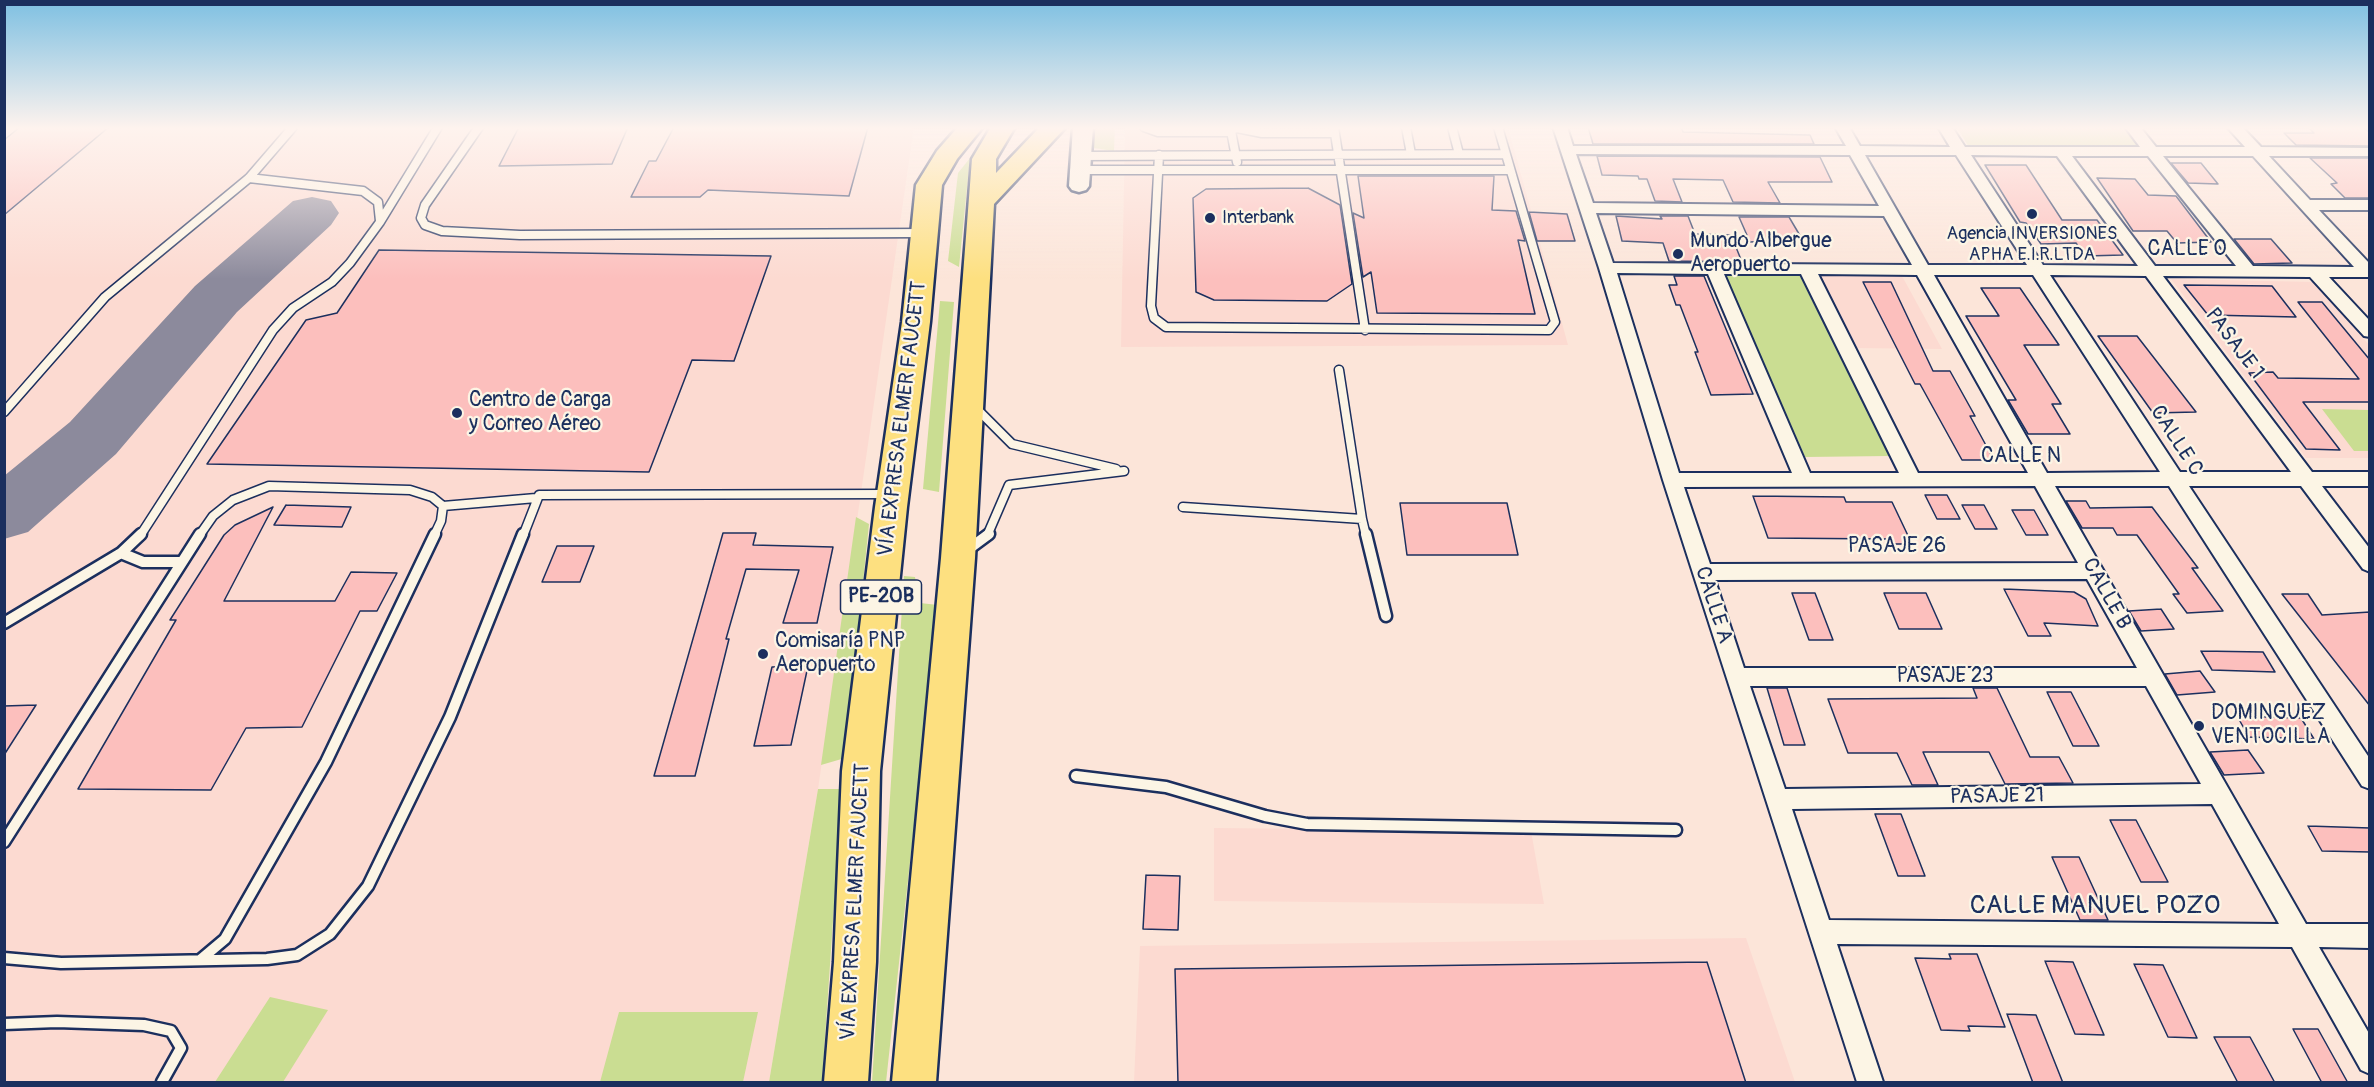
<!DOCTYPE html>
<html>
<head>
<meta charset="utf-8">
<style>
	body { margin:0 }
	#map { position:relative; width:2374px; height:1087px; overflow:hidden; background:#fce5d9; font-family:Pangolin,sans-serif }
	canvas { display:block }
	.frame { position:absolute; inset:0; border:6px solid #1b2f5e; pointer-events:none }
</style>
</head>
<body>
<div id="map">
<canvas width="2374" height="1087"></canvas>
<div class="frame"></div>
</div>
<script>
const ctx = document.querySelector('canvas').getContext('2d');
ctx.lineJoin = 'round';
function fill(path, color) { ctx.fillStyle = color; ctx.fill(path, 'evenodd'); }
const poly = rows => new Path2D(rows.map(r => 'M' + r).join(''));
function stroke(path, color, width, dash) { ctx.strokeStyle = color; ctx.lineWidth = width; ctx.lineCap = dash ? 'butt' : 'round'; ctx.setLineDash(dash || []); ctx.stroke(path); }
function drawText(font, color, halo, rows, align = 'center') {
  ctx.font = font + ' Pangolin,sans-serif'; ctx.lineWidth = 4.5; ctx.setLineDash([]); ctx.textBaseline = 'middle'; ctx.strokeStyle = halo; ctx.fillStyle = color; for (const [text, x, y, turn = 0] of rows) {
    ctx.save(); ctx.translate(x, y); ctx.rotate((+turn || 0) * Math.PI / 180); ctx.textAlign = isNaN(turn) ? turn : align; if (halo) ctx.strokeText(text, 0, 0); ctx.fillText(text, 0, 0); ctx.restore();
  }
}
const built = poly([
	[5,127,914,127,818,789,769,1082,5,1082],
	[1125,127,1508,127,1568,345,1121,347],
	[1820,275,1902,276,1942,349,1855,348],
	[2171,279,2314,282,2369,345,2369,458,2306,458],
	[1214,828,1531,831,1544,904,1214,901],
	[1746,938,1795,1082,1134,1082,1140,946]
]);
const green = poly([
	[1093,127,1115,127,1114,151,1094,148,1092,143],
	[1957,127,2129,127,2148,149,1971,151],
	[970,158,959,267,948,261,958,173],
	[1726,276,1800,276,1889,456,1805,457],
	[940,301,954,302,939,492,923,489],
	[2322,409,2369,410,2369,451,2354,451],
	[856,517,869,524,845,758,821,765],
	[904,576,915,577,920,603,938,605,886,1082,872,1082],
	[818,789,842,789,822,1082,769,1082],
	[270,997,328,1010,283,1082,215,1082],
	[619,1012,758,1012,743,1082,600,1082]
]);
const taxiway = poly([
	[312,197,331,201,339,213,331,225,237,312,116,454,28,532,4,539,4,476,70,422,195,286,293,201,312,197]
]);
const building = poly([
	[20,127,109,127,4,215,4,140,20,127],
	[519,127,628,127,612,164,499,166,519,127],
	[674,127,868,127,849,196,708,190,700,197,631,197,649,161,656,161,674,127],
	[1588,127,1681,127,1683,132,1810,135,1814,144,1593,144,1588,127],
	[2308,127,2363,127,2370,133,2370,146,2296,145,2284,133,2314,133,2308,127],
	[1597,156,1820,157,1832,182,1768,182,1780,203,1733,202,1723,180,1673,179,1682,202,1655,201,1647,179,1639,179,1638,176,1602,175,1597,156],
	[2310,158,2370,158,2370,198,2345,198,2331,184,2337,183,2310,158],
	[2171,163,2201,163,2218,184,2188,183,2171,163],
	[1985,165,2026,165,2062,220,2097,220,2123,255,2085,256,2076,243,2041,244,2026,223,2020,222,1985,165],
	[1358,176,1494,176,1492,210,1516,211,1525,241,1518,240,1535,314,1377,313,1371,272,1363,277,1353,213,1364,218,1358,176],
	[2097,178,2135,179,2148,195,2176,196,2211,242,2177,243,2167,231,2133,231,2097,178],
	[1308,188,1340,205,1352,284,1327,301,1214,300,1196,292,1193,198,1206,189,1308,188],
	[1529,212,1567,214,1575,241,1537,241,1529,212],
	[1616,216,1662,219,1660,216,1688,216,1695,234,1731,235,1742,262,1669,261,1663,243,1622,241,1616,216],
	[1739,217,1789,217,1802,239,1750,242,1739,217],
	[2234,239,2271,239,2292,263,2254,264,2234,239],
	[379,250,771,256,734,361,692,360,649,472,207,464,306,320,337,313,379,250],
	[1674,276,1704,276,1753,394,1711,395,1695,352,1698,352,1680,305,1676,305,1669,285,1677,285,1674,276],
	[1863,282,1891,282,1933,371,1950,371,1975,416,1970,416,1994,460,1962,460,1920,384,1915,384,1863,282],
	[2184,285,2272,286,2296,317,2208,315,2184,285],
	[1981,288,2020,288,2059,345,2024,345,2061,404,2052,404,2070,434,2028,434,2008,400,2016,400,1966,316,1999,316,1981,288],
	[2298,302,2322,302,2370,360,2370,402,2303,402,2340,450,2306,449,2249,373,2273,372,2278,378,2359,379,2298,302],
	[2098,336,2137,336,2196,412,2153,413,2098,336],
	[1925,495,1947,495,1960,519,1937,519,1925,495],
	[1753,496,1844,497,1846,502,1892,502,1912,544,1889,544,1887,539,1768,538,1753,496],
	[2066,501,2086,501,2090,508,2152,507,2198,568,2192,568,2223,611,2187,613,2173,594,2179,594,2137,535,2117,535,2113,528,2082,528,2066,501],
	[1400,503,1507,503,1518,555,1407,555,1400,503],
	[286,505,351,507,342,527,274,525,286,505],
	[1962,505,1984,505,1997,529,1975,529,1962,505],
	[273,507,224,601,335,601,351,572,397,573,377,611,360,611,302,727,246,728,211,790,78,789,176,620,170,620,224,535,235,525,273,507],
	[2012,510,2034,510,2048,535,2026,535,2012,510],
	[723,533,756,533,753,545,833,547,817,623,783,623,799,570,746,569,726,639,729,639,695,776,654,776,723,533],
	[557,546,594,546,580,582,542,582,557,546],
	[2004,589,2074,592,2086,599,2098,626,2044,623,2051,636,2028,636,2004,589],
	[1792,593,1815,593,1833,640,1809,640,1792,593],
	[1884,593,1926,593,1942,629,1899,629,1884,593],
	[2282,594,2308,594,2322,615,2370,612,2370,706,2282,594],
	[2161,609,2174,629,2141,631,2129,611,2161,609],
	[2201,651,2263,652,2275,672,2212,670,2201,651],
	[808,666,791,745,754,746,772,667,808,666],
	[2200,671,2215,692,2177,695,2165,674,2200,671],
	[1767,688,1787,688,1805,745,1784,745,1767,688],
	[1973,688,1997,688,2030,757,2059,757,2073,783,2005,784,1989,752,1923,752,1938,785,1912,785,1897,753,1848,753,1828,699,1977,698,1973,688],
	[2047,692,2071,692,2099,746,2073,746,2047,692],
	[36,705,4,755,4,706,36,705],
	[2237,716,2301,718,2314,739,2249,737,2237,716],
	[2248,750,2264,773,2224,775,2210,752,2248,750],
	[1875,814,1901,814,1925,876,1898,876,1875,814],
	[2110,820,2136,820,2168,882,2141,882,2110,820],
	[2308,826,2370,828,2370,852,2322,851,2308,826],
	[2052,857,2079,857,2108,920,2080,920,2052,857],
	[1146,875,1180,876,1178,930,1143,929,1146,875],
	[1949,954,1977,954,2005,1027,1968,1026,1970,1031,1941,1030,1915,958,1951,959,1949,954],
	[2045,961,2073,962,2104,1035,2075,1034,2045,961],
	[1707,962,1746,1083,1178,1083,1175,969,1707,962],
	[2134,964,2163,965,2197,1038,2168,1037,2134,964],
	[2007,1014,2036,1015,2063,1083,2033,1083,2007,1014],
	[2293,1029,2318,1029,2348,1083,2322,1083,2293,1029],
	[2214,1037,2250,1037,2275,1083,2238,1083,2214,1037]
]);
const laneFar1 = poly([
	[479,127,425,205,421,218,425,225,442,231,520,235,923,233],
	[1144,127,1158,132,1227,132,1238,127],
	[1334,127,1365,330],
	[1406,127,1411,154],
	[1452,127,1459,154],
	[1237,128,1262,133,1335,133],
	[1231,131,1237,162],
	[1159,155,1151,306,1154,318,1166,327,1549,330,1555,322,1498,127],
	[1081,156,1505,154],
	[1080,170,1509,170],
	[249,178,363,191,378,202,380,221],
	[975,407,1012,444,1116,469],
	[4,412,105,297,249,178,293,127],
	[443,506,536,498],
	[1183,507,1362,519,1339,370],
	[1362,519,1366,536],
	[140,536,273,330,293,308,332,282,350,263,380,222,438,127],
	[199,536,213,516,233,500,269,486,410,490,432,497,443,506,441,521,434,536],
	[523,536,539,495,888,494],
	[987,536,1009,485,1124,471]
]);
const lane = poly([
	[1366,534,1386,616],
	[966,551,989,534],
	[121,553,143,562,181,562],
	[4,623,121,553,141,534],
	[1076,776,1166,787,1265,816,1307,824,1676,830],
	[4,842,200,534],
	[4,958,61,963,267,959,297,955,330,934,368,886,450,717,523,534],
	[200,960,225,939,326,762,435,534],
	[4,1024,57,1022,144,1025,171,1031,181,1048,162,1082]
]);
const street = poly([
	[1553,127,1567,127,1573,146,1846,146,1835,127,1849,127,1860,146,1950,147,1938,127,1952,127,1965,147,2140,147,2125,127,2140,127,2156,147,2245,147,2227,127,2242,127,2261,147,2370,148,2370,156,2269,156,2310,200,2370,200,2370,210,2319,210,2370,264,2370,277,2329,277,2370,321,2370,337,2364,336,2310,277,2163,276,2312,472,2370,472,2370,486,2322,486,2370,549,2370,572,2363,569,2301,486,2189,486,2370,759,2370,789,2362,786,2169,486,2055,486,2306,924,2370,924,2370,948,2319,947,2370,1035,2370,1074,2361,1070,2292,947,1837,944,1883,1082,1857,1082,1663,480,1599,268,1553,127],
	[1576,154,1850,155,1879,206,1593,203,1576,154],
	[1865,155,1956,155,2027,265,1928,265,1865,155],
	[1971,155,2057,156,2138,266,2043,265,1971,155],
	[2072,156,2148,156,2236,266,2155,266,2072,156],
	[2163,156,2253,156,2354,267,2253,266,2163,156],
	[1596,213,1884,216,1912,265,1613,263,1596,213],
	[1617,273,1708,274,1792,473,1679,473,1617,273],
	[1724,274,1801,274,1899,473,1810,473,1724,274],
	[1818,274,1917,275,2028,473,1918,473,1818,274],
	[1934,275,2033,275,2160,472,2047,473,1934,275],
	[2050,275,2146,276,2291,472,2180,472,2050,275],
	[2035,486,2078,563,1710,564,1684,487,2035,486],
	[2087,579,2137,668,1744,668,1715,580,2087,579],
	[1750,686,2146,686,2201,784,1785,789,1750,686],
	[2212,804,2279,924,1829,920,1792,809,2212,804]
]);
const secondary = poly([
	[1073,127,1093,127,1089,186,1086,190,1079,192,1072,190,1069,186,1073,127]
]);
const highway = poly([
	[958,127,983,127,957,159,942,185,930,322,907,507,880,771,876,962,868,1082,824,1082,834,962,842,771,875,507,902,322,916,185,937,151,958,127],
	[991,127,1015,127,996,159,996,173,1040,127,1066,127,994,204,975,558,936,1082,892,1082,941,558,972,159,991,127]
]);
const markers = [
	[2032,214,6,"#1b2f5e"],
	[1210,218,6,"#1b2f5e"],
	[1678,254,6,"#1b2f5e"],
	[457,413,6,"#1b2f5e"],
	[763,654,6,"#1b2f5e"],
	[2199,726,6,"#1b2f5e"]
];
const farPoinames = [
	["Interbank",1222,218],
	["Agencia INVERSIONES",2032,234,"center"],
	["APHA E.I.R.LTDA",2032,255,"center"]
];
const shields = [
	[881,597,81]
];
const shieldNames = [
	["PE-20B",881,597]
];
const poiNames = [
	["Mundo Albergue",1690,242],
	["Aeropuerto",1690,266],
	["Centro de Carga",469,401],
	["y Correo Aéreo",469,425],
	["Comisaría PNP",775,642],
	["Aeropuerto",775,666],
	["DOMINGUEZ",2211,714],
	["VENTOCILLA",2211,738]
];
const streetNames = [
	["CALLE O",2187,250],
	["PASAJE 1",2234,344,53],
	["VÍA EXPRESA ELMER FAUCETT",903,419,-83],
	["CALLE C",2176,441,57],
	["CALLE N",2021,457],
	["PASAJE 26",1897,547],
	["CALLE B",2106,594,61],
	["CALLE A",1713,605,72],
	["PASAJE 23",1945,677],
	["PASAJE 21",1997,797,-1],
	["VÍA EXPRESA ELMER FAUCETT",856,902,-87]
];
const nearStreetnames = [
	["CALLE MANUEL POZO",2095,906]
];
fill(built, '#fcdad1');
fill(green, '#cadd92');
fill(taxiway, '#8c8a9c');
fill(building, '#fcbfbd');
stroke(building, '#1b2f5e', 1.5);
stroke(laneFar1, '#1b2f5e', 11);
stroke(lane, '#1b2f5e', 15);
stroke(street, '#1b2f5e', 4);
stroke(secondary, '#1b2f5e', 5);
stroke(highway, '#1b2f5e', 5);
stroke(laneFar1, '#fcf5e5', 8);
stroke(lane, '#fcf5e5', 10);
fill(street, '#fcf5e5');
fill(secondary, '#fcf5e5');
fill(highway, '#fde080');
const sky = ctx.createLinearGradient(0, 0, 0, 279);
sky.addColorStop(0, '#7ec0e2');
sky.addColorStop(0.46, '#fef3ee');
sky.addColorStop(1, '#fef3ee00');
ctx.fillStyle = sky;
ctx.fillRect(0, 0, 2374, 279);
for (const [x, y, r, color] of markers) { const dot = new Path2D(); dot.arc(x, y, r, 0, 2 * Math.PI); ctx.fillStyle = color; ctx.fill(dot); stroke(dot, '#fcf5e5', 2); }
drawText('18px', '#1b2f5e', '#fcf5e5', farPoinames, 'left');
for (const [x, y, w] of shields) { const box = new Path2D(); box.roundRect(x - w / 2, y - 17, w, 34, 4.5); ctx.fillStyle = '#fcf5e5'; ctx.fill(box); stroke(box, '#1b2f5e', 1.5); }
drawText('bold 20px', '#1b2f5e', null, shieldNames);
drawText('21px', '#1b2f5e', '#fcf5e5', poiNames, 'left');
drawText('21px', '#1b2f5e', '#fcf5e5', streetNames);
drawText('26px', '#1b2f5e', '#fcf5e5', nearStreetnames);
</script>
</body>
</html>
